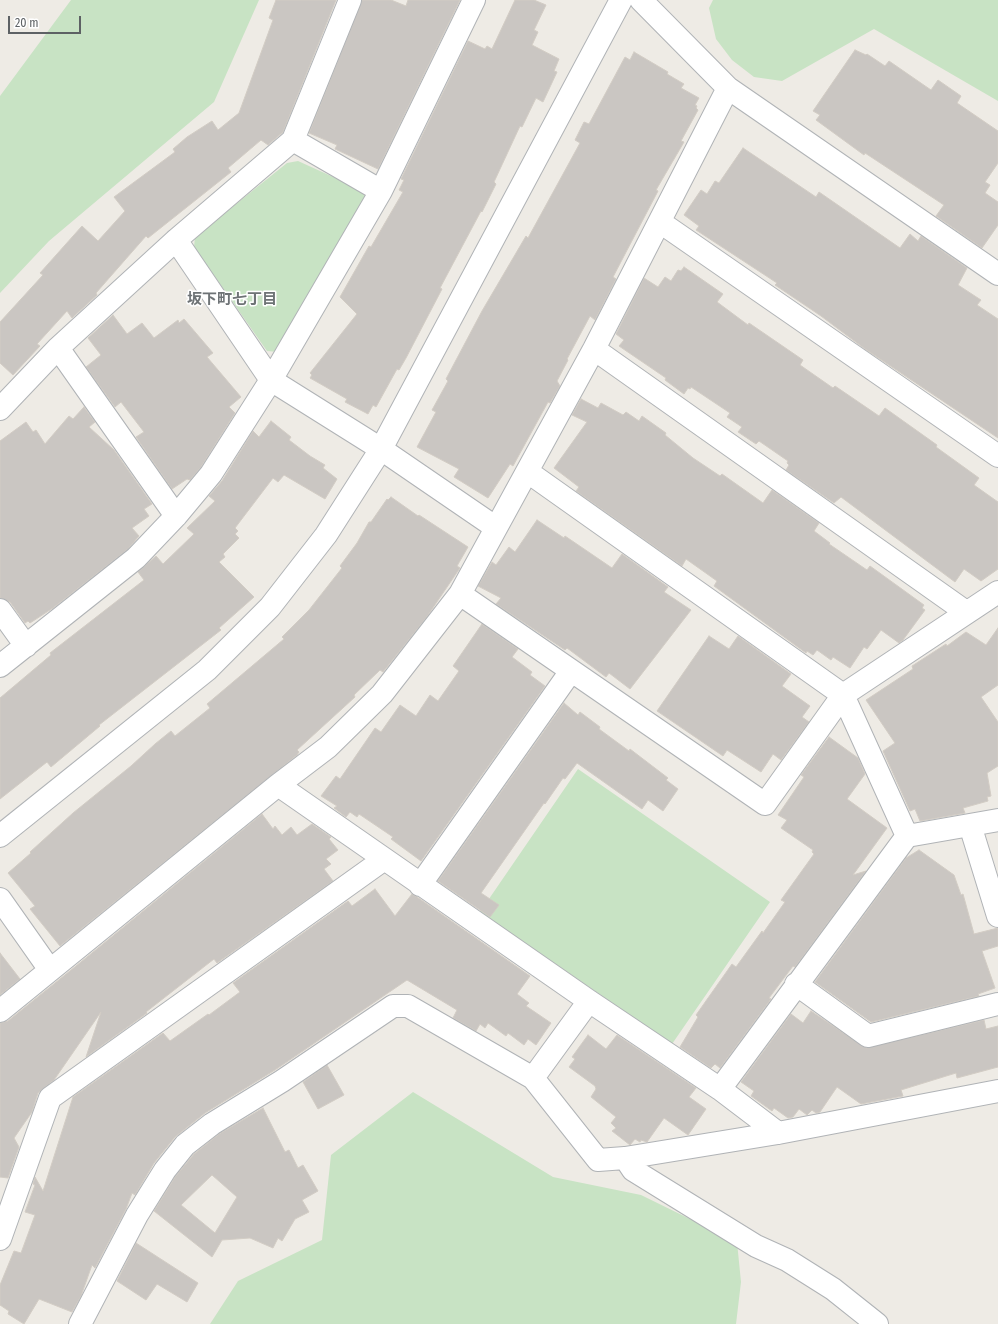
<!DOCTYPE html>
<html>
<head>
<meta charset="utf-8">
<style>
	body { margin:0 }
	#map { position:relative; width:998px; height:1324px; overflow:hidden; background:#eeebe5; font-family:"Fira Sans Condensed",sans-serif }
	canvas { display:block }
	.scale { position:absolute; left:8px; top:16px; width:73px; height:18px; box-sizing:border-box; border:2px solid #5d6164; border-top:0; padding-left:5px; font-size:12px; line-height:14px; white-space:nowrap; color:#5d6164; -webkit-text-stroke:3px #fff; paint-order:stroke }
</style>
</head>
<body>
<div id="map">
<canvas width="998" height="1324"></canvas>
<div class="scale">20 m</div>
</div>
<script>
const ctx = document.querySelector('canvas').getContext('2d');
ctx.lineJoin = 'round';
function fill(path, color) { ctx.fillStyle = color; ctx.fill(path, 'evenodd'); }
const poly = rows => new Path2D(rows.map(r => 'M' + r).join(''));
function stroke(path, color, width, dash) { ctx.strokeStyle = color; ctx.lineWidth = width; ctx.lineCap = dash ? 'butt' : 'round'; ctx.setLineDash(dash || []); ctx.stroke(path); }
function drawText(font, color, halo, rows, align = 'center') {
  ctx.font = font + ' "Fira Sans Condensed","Noto Sans JP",sans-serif'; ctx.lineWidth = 3; ctx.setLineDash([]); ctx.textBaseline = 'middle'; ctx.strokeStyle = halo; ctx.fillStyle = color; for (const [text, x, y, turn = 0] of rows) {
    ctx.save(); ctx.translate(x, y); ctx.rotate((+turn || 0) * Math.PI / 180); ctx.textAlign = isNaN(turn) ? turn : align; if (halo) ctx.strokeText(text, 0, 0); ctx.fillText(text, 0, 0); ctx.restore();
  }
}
const green = poly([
	[71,0,259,0,214,102,49,241,0,293,0,96],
	[713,0,998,0,998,101,874,29,782,81,754,77,732,60,716,39,709,8],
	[298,161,362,190,367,201,278,352,267,351,194,247,195,237,287,163],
	[578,769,770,902,672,1044,480,912],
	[413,1092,553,1177,641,1195,737,1242,741,1282,736,1324,210,1324,238,1281,322,1240,331,1155]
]);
const building = poly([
	[276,0,336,0,283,132,268,145,261,140,228,168,231,172,148,238,146,236,96,293,97,295,72,318,67,311,37,344,40,346,13,375,0,363,0,322,43,275,40,273,82,226,98,241,125,211,114,197,175,152,173,149,187,137,212,121,218,130,239,113,273,20,269,18,276,0],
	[362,0,391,0,406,6,408,0,460,0,378,169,335,149,337,145,309,133,362,0],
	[515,0,534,0,546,5,534,30,538,32,532,45,559,59,554,71,557,72,543,102,536,98,522,127,520,126,494,182,496,184,482,212,481,211,440,288,442,289,406,358,399,370,397,369,376,407,373,405,368,414,345,402,347,399,310,378,312,375,310,373,357,314,340,297,369,246,371,247,403,192,399,190,404,180,401,179,468,41,485,49,487,46,492,49,515,0],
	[855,50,866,55,867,54,885,66,889,61,931,90,938,80,961,96,957,103,998,131,998,163,985,182,990,185,985,193,998,202,998,225,982,248,936,216,944,205,865,153,864,155,816,120,820,115,813,111,855,50],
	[634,52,668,72,667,74,684,84,681,88,699,98,695,105,697,106,696,108,698,110,681,141,684,142,656,190,658,191,613,277,616,279,595,320,590,316,567,359,568,360,557,381,560,386,550,403,548,402,513,466,510,464,488,498,454,477,459,469,417,447,436,412,432,410,448,381,446,379,482,311,526,236,528,238,580,143,575,140,584,122,589,124,625,57,630,60,634,52],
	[743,148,816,197,819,192,900,248,910,234,918,241,921,236,967,268,958,285,981,300,977,305,998,319,998,438,865,349,821,316,775,285,777,283,696,230,699,226,684,215,701,190,707,194,715,181,719,183,743,148],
	[684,267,723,294,717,302,748,325,749,323,803,360,800,365,833,388,835,386,879,416,885,408,937,445,936,447,979,478,974,485,998,502,998,569,981,581,964,569,955,582,841,497,834,503,786,470,789,465,787,463,788,461,759,441,756,444,738,432,742,427,727,417,730,413,691,387,690,389,688,388,684,394,665,380,666,378,619,346,624,340,616,334,644,278,658,287,665,277,671,281,678,270,681,271,684,267],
	[113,315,127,334,142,323,154,338,178,320,179,323,184,319,213,353,207,357,241,397,229,407,235,413,201,467,190,480,187,479,172,489,136,437,144,432,121,402,115,407,86,367,101,355,88,338,113,315],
	[581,399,598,408,601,403,623,415,626,412,639,421,642,416,666,433,665,435,693,458,720,476,722,474,763,503,772,490,819,523,814,531,830,543,829,544,867,570,870,566,924,605,922,608,925,610,903,640,899,643,881,630,867,649,864,647,850,668,833,657,831,660,817,650,813,655,807,651,806,653,714,586,717,581,686,559,682,566,576,491,579,487,554,468,587,422,572,415,581,399],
	[84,407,95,422,89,427,114,450,152,504,144,509,149,516,132,528,139,536,128,549,53,608,30,623,28,621,25,623,10,602,0,598,0,441,26,422,33,432,36,430,45,444,69,416,73,419,84,407],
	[271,421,291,437,289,440,310,456,325,465,323,468,337,479,325,499,284,475,278,482,273,478,235,528,238,531,235,534,239,538,223,554,225,557,219,562,254,597,219,628,221,630,99,725,100,726,51,767,47,762,0,799,0,698,51,655,50,653,144,580,138,572,156,556,163,564,194,534,187,528,215,501,209,496,222,481,253,431,259,437,271,421],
	[391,497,418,516,419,515,468,547,457,566,460,568,426,618,383,672,380,670,354,695,355,697,297,750,299,752,297,755,60,946,30,909,35,906,8,873,31,853,30,852,73,813,131,766,155,744,171,731,175,736,210,708,207,704,284,639,282,637,309,610,342,568,340,566,357,543,369,522,371,522,387,499,388,500,391,497],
	[537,520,564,538,565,536,612,568,622,554,668,587,664,592,691,610,630,689,609,673,606,677,567,648,565,650,496,604,501,598,478,586,492,562,496,565,509,547,515,552,537,520],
	[482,624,518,649,512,657,532,672,530,675,545,686,421,861,391,839,393,837,359,814,357,817,350,812,346,817,334,808,337,806,321,796,336,776,340,779,375,728,381,732,400,705,416,716,430,695,438,701,459,671,453,666,482,624],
	[998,628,998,685,981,697,998,722,998,766,987,773,991,796,987,797,988,801,963,808,965,813,920,821,915,809,910,811,883,751,895,743,866,700,913,669,912,666,946,644,947,646,966,632,986,645,998,628],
	[709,636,729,649,738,636,791,674,782,686,810,706,802,717,809,722,781,760,773,754,761,772,727,750,723,756,657,711,709,636],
	[564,703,578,715,580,712,600,727,599,729,629,751,630,749,668,778,666,780,678,789,663,811,648,800,642,809,577,763,565,779,563,778,545,804,544,803,481,893,499,905,490,917,438,881,564,703],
	[829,737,858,758,865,774,847,799,887,828,853,875,866,871,795,967,793,966,769,998,771,999,720,1068,715,1064,711,1068,680,1047,698,1017,696,1015,732,964,736,967,762,931,763,933,785,902,781,900,814,854,812,852,813,850,781,828,787,820,778,815,804,777,801,775,829,737],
	[262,814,273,829,275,826,282,835,291,827,297,835,312,824,331,837,329,839,338,850,326,859,331,864,324,869,333,881,217,963,214,959,146,1012,147,1013,86,1057,101,1012,54,1080,38,1093,32,1112,14,1138,19,1147,8,1178,0,1177,0,1023,8,1021,76,966,262,814],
	[919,850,954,875,961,895,963,894,974,934,998,928,998,946,982,951,995,988,978,994,979,996,871,1022,815,982,906,858,919,850],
	[375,889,395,916,412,894,417,897,530,976,517,994,529,1003,526,1006,551,1023,536,1045,528,1039,524,1045,508,1033,506,1036,488,1023,485,1028,480,1024,476,1031,453,1018,457,1010,407,980,275,1070,205,1113,175,1137,154,1163,135,1195,132,1193,126,1209,95,1268,92,1265,81,1296,72,1312,39,1299,24,1324,8,1314,9,1311,0,1305,0,1285,14,1251,21,1253,35,1215,25,1212,35,1185,33,1184,35,1177,43,1191,73,1097,163,1033,170,1041,208,1014,209,1015,240,992,233,983,348,901,352,906,375,889],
	[0,953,20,979,0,995,0,953],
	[811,1011,866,1048,984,1020,986,1029,998,1026,998,1067,957,1078,956,1073,901,1090,903,1096,861,1104,837,1087,820,1112,816,1113,812,1110,807,1115,799,1109,793,1117,788,1118,774,1108,772,1111,751,1096,754,1091,741,1082,791,1014,803,1023,811,1011],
	[588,1035,606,1049,617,1035,696,1088,689,1097,706,1109,688,1135,664,1118,647,1142,641,1140,640,1142,635,1139,630,1145,612,1131,616,1128,611,1123,616,1117,591,1097,596,1089,595,1086,569,1067,575,1059,572,1057,588,1035],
	[327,1065,344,1095,318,1109,303,1082,327,1065],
	[263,1108,285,1152,289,1150,298,1168,303,1165,318,1191,302,1200,309,1212,295,1219,282,1241,278,1238,273,1248,250,1238,222,1240,212,1257,154,1211,175,1177,194,1154,219,1134,263,1108],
	[212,1175,237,1197,215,1233,181,1205,212,1175],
	[136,1243,198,1283,187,1302,157,1284,146,1300,117,1281,136,1243]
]);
const minor = poly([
	[641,0,728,88,998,274],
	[293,140,381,191],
	[660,222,998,456],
	[176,240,271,380,381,449,495,527],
	[58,348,176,516],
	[594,349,966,612],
	[0,409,58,348,176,240,293,140,350,0],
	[528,472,843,695,907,836,720,1089],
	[460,594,765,804,843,695,998,592],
	[0,610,26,646],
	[0,666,136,558,176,516,211,474,271,380,381,191,474,0],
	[278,785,589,1001,720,1089,778,1133],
	[970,825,998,916],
	[0,836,207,670,270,607,326,535,381,449,621,0],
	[907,836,998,820],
	[420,885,571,671],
	[0,899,50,970],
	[796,984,868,1036,998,1004],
	[0,1011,278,785,328,747,382,694,460,594,594,349,728,88],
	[533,1078,589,1001],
	[625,1158,633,1170,756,1246,787,1260,833,1289,877,1324],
	[0,1239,50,1098,383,860],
	[80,1324,137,1215,165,1170,185,1145,212,1124,282,1081,393,1006,408,1006,533,1078,598,1160,625,1158,778,1133,998,1091]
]);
const neighbourhoodNames = [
	["坂下町七丁目",232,300]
];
fill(green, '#c8e3c4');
fill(building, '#cac6c2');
stroke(building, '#d2ccc4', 1);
stroke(minor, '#b0b3b6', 24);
stroke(minor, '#fff', 22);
drawText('bold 15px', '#6e7376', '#fff', neighbourhoodNames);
</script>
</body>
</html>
